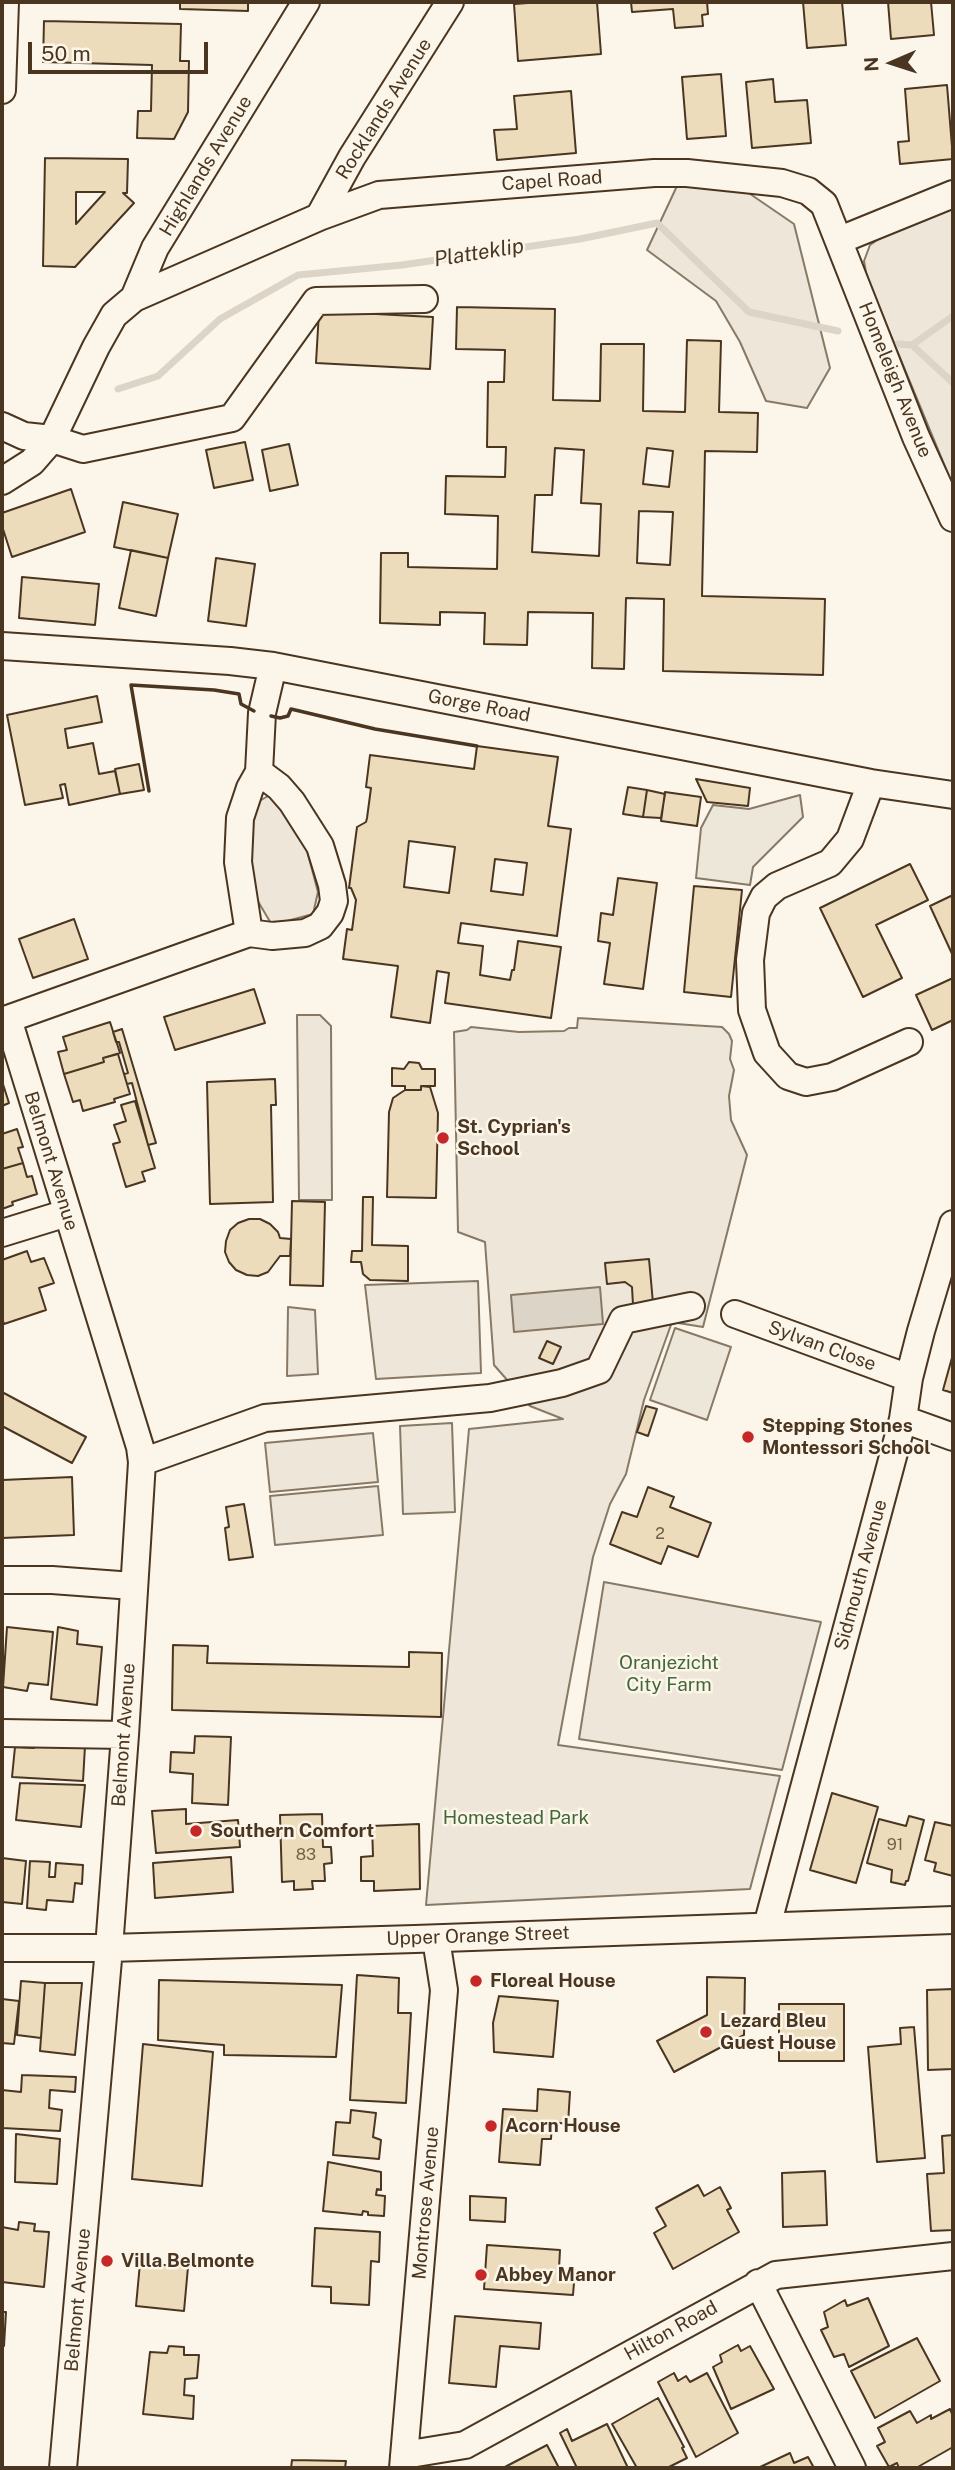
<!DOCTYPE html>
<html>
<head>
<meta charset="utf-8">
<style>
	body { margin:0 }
	#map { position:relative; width:955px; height:2470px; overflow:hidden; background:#fbf6e9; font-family:"Public Sans",sans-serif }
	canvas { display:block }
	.frame { position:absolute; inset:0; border:4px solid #4a3520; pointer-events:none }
	.north { position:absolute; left:857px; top:28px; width:70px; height:70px; -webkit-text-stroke:5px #fbf6e9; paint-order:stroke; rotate:267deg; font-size:19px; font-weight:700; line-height:28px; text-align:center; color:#4a3520 }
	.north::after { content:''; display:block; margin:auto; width:24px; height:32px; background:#4a3520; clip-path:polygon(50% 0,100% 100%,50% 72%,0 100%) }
	.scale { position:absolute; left:28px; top:42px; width:180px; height:32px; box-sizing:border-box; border:4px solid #4a3520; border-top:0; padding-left:9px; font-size:21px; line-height:24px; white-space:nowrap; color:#4a3520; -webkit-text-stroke:5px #fbf6e9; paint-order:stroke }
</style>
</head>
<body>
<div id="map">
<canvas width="955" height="2470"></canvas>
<div class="frame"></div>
<div class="north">N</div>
<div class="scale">50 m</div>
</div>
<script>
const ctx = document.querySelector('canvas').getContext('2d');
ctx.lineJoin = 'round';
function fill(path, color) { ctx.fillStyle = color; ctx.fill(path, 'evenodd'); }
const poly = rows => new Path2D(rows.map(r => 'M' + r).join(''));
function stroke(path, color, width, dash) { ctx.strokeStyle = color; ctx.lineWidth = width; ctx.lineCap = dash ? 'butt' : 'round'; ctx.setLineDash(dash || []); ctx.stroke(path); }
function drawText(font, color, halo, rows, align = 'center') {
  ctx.font = font + ' "Public Sans",sans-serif'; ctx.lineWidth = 5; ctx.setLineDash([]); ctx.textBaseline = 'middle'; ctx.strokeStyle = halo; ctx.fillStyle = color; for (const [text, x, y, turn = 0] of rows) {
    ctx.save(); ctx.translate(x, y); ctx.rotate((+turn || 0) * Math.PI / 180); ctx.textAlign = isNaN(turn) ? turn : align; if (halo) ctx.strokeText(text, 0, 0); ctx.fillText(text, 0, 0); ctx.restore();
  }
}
const green = poly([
	[677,186,740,187,794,224,830,368,807,408,766,401,740,342,716,301,647,250,677,186],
	[953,206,953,486,867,278,864,261,870,245,883,236,953,206],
	[268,796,279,803,305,843,318,892,313,914,272,925,253,893,248,822,256,803,268,796],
	[297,1015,320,1015,331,1026,332,1200,299,1200,297,1015],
	[578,1018,722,1027,729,1034,732,1041,730,1059,734,1070,729,1096,731,1120,747,1155,703,1327,672,1322,644,1400,626,1474,610,1504,593,1557,558,1745,780,1776,750,1889,426,1905,469,1429,563,1419,530,1406,494,1365,485,1242,458,1232,454,1032,467,1030,471,1027,519,1032,564,1031,569,1028,577,1028,578,1018],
	[478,1281,481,1373,376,1379,365,1285,478,1281],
	[288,1307,315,1310,318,1374,287,1376,288,1307],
	[452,1423,455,1512,403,1514,400,1426,452,1423],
	[373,1433,378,1482,270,1492,265,1443,373,1433],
	[378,1486,383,1535,275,1545,270,1496,378,1486],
	[604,1582,821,1622,782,1770,579,1739,604,1582]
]);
const parking = poly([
	[800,795,803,817,753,867,750,885,696,878,701,828,713,805,749,809,800,795],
	[675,1328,731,1347,707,1420,650,1400,675,1328]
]);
const water = poly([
	[600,1287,603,1324,514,1332,511,1295,600,1287]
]);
const stream = poly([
	[898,344,912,345,953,383],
	[912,345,953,316],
	[118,389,158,376,220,319,298,275,402,265,580,239,657,223,749,312,838,331]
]);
const building = poly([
	[180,2,248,2,248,11,180,9,180,2],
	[542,2,597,2,601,54,518,61,514,4,542,2],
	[631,2,707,2,708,14,702,15,703,26,675,28,673,9,632,12,631,2],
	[803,2,842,2,846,45,807,48,803,2],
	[888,2,931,2,934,35,891,39,888,2],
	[44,21,181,24,180,61,189,61,188,112,174,139,137,138,138,111,151,111,152,65,43,62,44,21],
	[721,74,726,136,687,139,682,77,721,74],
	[773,79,775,102,807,100,811,143,752,148,746,82,773,79],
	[947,85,953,159,900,164,898,142,909,141,905,89,947,85],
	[571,91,576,153,497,160,494,130,517,129,514,96,571,91],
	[45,158,128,159,127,193,123,193,134,203,75,267,43,266,45,158],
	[76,192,105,192,76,224,76,192],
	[457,307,555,309,553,400,600,401,601,344,644,344,643,411,685,412,687,340,721,341,719,412,758,413,757,452,705,451,702,596,825,599,823,675,663,671,664,599,626,598,624,669,592,668,593,613,528,612,527,645,484,644,485,613,440,612,440,625,380,623,381,553,408,553,408,567,497,569,498,516,445,514,446,476,505,477,506,447,487,447,488,382,504,382,505,350,456,349,457,307],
	[555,448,584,450,581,503,601,504,599,556,532,552,535,495,552,495,555,448],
	[647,448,673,451,669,487,643,484,647,448],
	[639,511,673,512,670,565,637,563,639,511],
	[319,311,433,317,430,369,316,363,319,311],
	[245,442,253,480,214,488,206,450,245,442],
	[289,444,298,485,270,491,262,450,289,444],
	[71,489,85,532,12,557,2,526,2,513,71,489],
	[123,502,178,514,168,558,114,547,123,502],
	[131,550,168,558,156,616,119,608,131,550],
	[216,558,255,564,246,626,208,621,216,558],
	[22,577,99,584,95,625,19,618,22,577],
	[97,696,102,722,65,729,68,748,93,743,99,774,115,771,120,794,69,805,65,784,60,785,63,798,25,805,7,715,97,696],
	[477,746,558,757,548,826,571,829,557,936,461,923,458,943,483,946,480,975,510,980,512,970,514,970,518,941,561,947,551,1018,445,1003,449,973,437,971,430,1023,391,1017,398,966,343,959,347,929,352,930,356,900,351,888,349,888,357,827,366,822,367,818,371,788,366,787,370,755,474,769,477,746],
	[409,841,455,847,449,893,404,887,409,841],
	[495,859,527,863,523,895,491,891,495,859],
	[139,764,144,790,120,794,115,769,139,764],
	[696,779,750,788,748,806,707,802,696,779],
	[628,787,647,790,643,817,623,814,628,787],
	[647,790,665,794,661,818,643,817,647,790],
	[665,792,701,797,697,826,661,821,665,792],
	[910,864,928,900,876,925,902,978,863,997,820,908,910,864],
	[618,878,657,883,643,989,604,984,610,943,598,941,601,913,613,915,618,878],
	[694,886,742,890,731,997,684,992,694,886],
	[953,895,953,956,930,906,953,895],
	[74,919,88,959,33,978,19,939,74,919],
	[953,978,953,1020,932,1030,916,995,953,978],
	[254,989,265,1023,175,1050,164,1017,254,989],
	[110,1022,120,1053,103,1058,104,1062,64,1074,58,1052,67,1050,63,1037,110,1022],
	[122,1029,156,1143,148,1145,132,1083,127,1084,124,1074,128,1073,119,1042,116,1042,113,1032,122,1029],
	[118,1054,130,1094,114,1099,115,1102,83,1111,80,1100,73,1102,64,1074,104,1062,103,1058,118,1054],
	[409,1062,419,1063,422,1069,435,1069,435,1086,421,1086,421,1090,405,1090,405,1086,392,1086,392,1068,404,1069,409,1062],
	[275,1079,276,1105,271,1105,273,1202,210,1204,207,1082,275,1079],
	[2,1081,9,1103,2,1106,2,1081],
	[421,1086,430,1087,438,1113,436,1198,387,1197,389,1112,393,1098,405,1090,421,1090,421,1086],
	[135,1101,155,1168,142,1172,145,1181,126,1187,113,1144,120,1142,114,1125,126,1121,121,1105,135,1101],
	[17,1129,23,1147,18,1148,23,1163,2,1169,2,1134,17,1129],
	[23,1163,27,1177,32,1176,37,1194,12,1202,13,1205,2,1209,2,1169,23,1163],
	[363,1197,373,1197,372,1245,408,1246,408,1281,370,1280,363,1274,361,1262,351,1262,352,1251,362,1251,363,1197],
	[292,1201,325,1202,323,1286,290,1285,292,1201],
	[249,1219,260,1219,270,1224,278,1232,280,1238,291,1239,290,1256,280,1256,268,1272,258,1276,247,1275,236,1270,229,1262,225,1252,226,1241,230,1230,238,1223,249,1219],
	[27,1251,31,1262,44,1258,54,1283,39,1288,46,1310,4,1324,2,1318,2,1260,27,1251],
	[649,1259,653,1303,633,1305,632,1287,625,1282,607,1284,605,1263,649,1259],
	[547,1341,561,1347,553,1364,539,1358,547,1341],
	[953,1354,953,1393,943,1390,953,1354],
	[2,1392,86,1437,72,1463,2,1426,2,1392],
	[646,1406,657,1409,648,1436,637,1432,646,1406],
	[72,1477,74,1535,2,1538,2,1480,72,1477],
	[648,1487,674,1497,670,1507,711,1523,698,1557,668,1546,661,1564,610,1544,622,1512,637,1517,648,1487],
	[244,1504,253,1557,229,1560,225,1528,229,1527,226,1507,244,1504],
	[7,1627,53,1632,48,1685,29,1683,27,1691,3,1687,7,1627],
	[58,1627,78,1631,77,1644,102,1647,97,1705,51,1699,58,1627],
	[173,1645,208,1646,207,1663,409,1667,409,1652,442,1653,441,1717,172,1710,173,1645],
	[195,1736,231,1737,228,1805,192,1803,193,1774,170,1772,171,1752,194,1753,195,1736],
	[42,1743,85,1746,83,1781,12,1777,15,1747,34,1748,42,1743],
	[20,1783,85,1785,81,1827,16,1820,20,1783],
	[832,1793,878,1807,856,1883,810,1870,832,1793],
	[186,1809,186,1824,238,1820,240,1847,156,1853,152,1811,186,1809],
	[322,1814,323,1847,331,1847,332,1863,324,1864,325,1881,312,1881,313,1889,294,1890,294,1881,282,1882,280,1815,322,1814],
	[909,1816,924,1820,908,1881,906,1881,905,1885,891,1882,892,1870,867,1863,879,1819,906,1826,909,1816],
	[935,1822,953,1826,953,1876,934,1871,936,1863,925,1860,935,1822],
	[419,1824,420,1889,374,1891,374,1881,361,1881,361,1857,373,1856,372,1826,419,1824],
	[231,1857,233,1892,155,1898,153,1863,231,1857],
	[2,1858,26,1861,22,1904,2,1902,2,1858],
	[30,1861,50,1862,49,1877,55,1877,56,1863,83,1865,82,1884,75,1883,73,1902,47,1900,46,1910,27,1908,30,1861],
	[357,1975,399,1978,398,2013,411,2013,406,2103,350,2100,357,1975],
	[707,1977,745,1978,744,2035,674,2072,657,2041,707,2015,707,1977],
	[159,1980,342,1985,336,2057,224,2055,224,2045,158,2040,159,1980],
	[21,1981,45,1983,41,2038,17,2035,21,1981],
	[45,1983,82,1983,75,2055,40,2051,45,1983],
	[953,1989,953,2069,928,2070,927,1990,953,1989],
	[499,1996,558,2001,553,2057,494,2052,493,2023,499,1996],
	[2,1999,19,2001,14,2044,2,2043,2,1999],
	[779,2004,844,2004,844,2061,779,2061,779,2004],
	[914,2027,925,2158,877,2162,868,2047,901,2044,900,2028,914,2027],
	[143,2044,213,2052,202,2186,132,2179,143,2044],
	[22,2075,76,2077,75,2092,50,2090,49,2108,62,2110,60,2131,2,2128,2,2090,21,2092,22,2075],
	[538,2089,570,2092,568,2124,552,2122,551,2139,542,2139,540,2165,499,2162,503,2109,537,2111,538,2089],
	[351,2110,376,2113,373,2137,381,2140,379,2159,333,2155,336,2122,350,2123,351,2110],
	[16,2134,60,2139,57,2184,15,2182,16,2134],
	[953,2135,953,2230,931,2231,927,2174,944,2173,942,2136,953,2135],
	[328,2162,381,2172,381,2190,377,2189,376,2195,385,2196,384,2216,368,2215,368,2212,363,2211,362,2215,323,2211,328,2162],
	[825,2171,827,2225,783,2227,782,2173,825,2171],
	[698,2185,704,2196,720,2187,731,2208,727,2210,739,2232,673,2269,654,2233,666,2226,656,2208,698,2185],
	[470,2196,506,2198,505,2222,470,2220,470,2196],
	[19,2222,35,2224,34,2231,49,2232,44,2287,2,2282,2,2227,18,2230,19,2222],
	[315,2228,380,2232,379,2262,371,2261,369,2305,331,2303,331,2287,312,2286,315,2228],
	[487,2245,560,2250,559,2269,575,2270,573,2295,484,2289,487,2245],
	[140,2263,188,2267,184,2311,136,2306,140,2263],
	[868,2298,889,2346,849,2367,844,2354,834,2357,821,2330,828,2327,824,2312,845,2300,847,2306,868,2298],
	[2,2312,6,2312,4,2346,2,2346,2,2312],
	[455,2316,541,2323,539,2349,500,2346,496,2387,449,2383,455,2316],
	[917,2338,940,2381,875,2418,851,2371,917,2338],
	[738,2345,741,2351,750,2346,774,2389,731,2409,713,2367,722,2362,720,2355,738,2345],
	[169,2346,184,2347,184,2355,199,2355,197,2378,185,2379,184,2395,194,2396,193,2419,143,2414,150,2352,167,2353,169,2346],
	[674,2373,678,2381,686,2376,690,2382,707,2373,738,2433,696,2457,658,2382,674,2373],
	[658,2398,684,2447,682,2448,687,2458,667,2468,637,2468,612,2424,658,2398],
	[950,2409,953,2416,953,2447,916,2468,899,2468,897,2463,889,2467,877,2446,885,2442,878,2428,910,2411,917,2423,931,2415,931,2419,950,2409],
	[607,2424,628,2468,577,2468,560,2433,567,2429,572,2441,607,2424],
	[547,2445,559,2468,503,2468,547,2445],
	[790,2453,794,2463,808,2457,814,2468,758,2468,790,2453],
	[292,2460,346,2461,345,2468,291,2468,292,2460]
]);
const minor = poly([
	[2,90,5,2],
	[319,217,352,157,450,2],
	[840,240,953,194],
	[134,298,155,248,306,2],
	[2,426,24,436,52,439,83,449,232,418,316,301,424,299],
	[2,481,32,462,52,439,96,347,114,315,134,298,319,217,379,195,654,173,687,173,782,183,808,191,824,204,916,437,953,518],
	[2,646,230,661,273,666,871,783,953,795],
	[871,783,850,839,830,863,777,886,764,897,756,913,750,960,752,1010,767,1053,788,1076,806,1082,832,1077,909,1042],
	[249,933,238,862,240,818,250,788,259,772,262,713,273,666],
	[8,1019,140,1447,142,1462,125,1735,109,1948,63,2468],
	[2,1021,249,933,272,936,305,933,320,926,330,913,334,901,332,885,320,846,292,802,279,787,259,772],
	[2,1233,67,1213],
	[735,1314,909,1378],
	[903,1419,953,1437],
	[142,1462,265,1418,490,1398,562,1383,599,1370,623,1320,691,1306],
	[2,1580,52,1580,133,1586],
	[2,1733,125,1735],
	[767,1926,903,1419,909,1378,921,1331,953,1224],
	[2,1948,109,1948,415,1939,953,1920],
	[758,2283,852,2468],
	[404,2455,465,2445,776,2275,953,2256],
	[403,2468,444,1990,436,1939]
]);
const wall = poly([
	[271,716,280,718,288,716,291,709,375,729,477,746],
	[149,791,131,685,214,690,239,694,241,704,254,711]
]);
const markers = [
	[443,1138,7,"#c62828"],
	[748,1437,7,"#c62828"],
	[196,1831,7,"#c62828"],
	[476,1981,7,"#c62828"],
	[706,2032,7,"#c62828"],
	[491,2126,7,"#c62828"],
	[107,2261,7,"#c62828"],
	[481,2275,7,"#c62828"]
];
const numberNames = [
	["2",660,1534],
	["91",895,1845],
	["83",306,1855]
];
const streetNames = [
	["Rocklands Avenue",384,109,-58],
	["Highlands Avenue",206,166,-59],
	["Capel Road",552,181,-4],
	["Homeleigh Avenue",895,380,68],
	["Gorge Road",479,706,11],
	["Belmont Avenue",51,1161,73],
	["Sylvan Close",822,1346,20],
	["Sidmouth Avenue",861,1575,-75],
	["Belmont Avenue",124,1735,-86],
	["Upper Orange Street",478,1936,-2],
	["Montrose Avenue",426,2203,-85],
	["Belmont Avenue",78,2300,-85],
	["Hilton Road",671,2331,-29]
];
const poiNames = [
	["St. Cyprian's",457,1127],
	["School",457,1149],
	["Stepping Stones",762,1426],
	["Montessori School",762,1448],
	["Southern Comfort",210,1831],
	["Floreal House",490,1981],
	["Lezard Bleu",720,2021],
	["Guest House",720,2043],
	["Acorn House",505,2126],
	["Villa Belmonte",121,2261],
	["Abbey Manor",495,2275]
];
const parkNames = [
	["Oranjezicht",669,1663],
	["City Farm",669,1685],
	["Homestead Park",516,1818]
];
const waterNames = [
	["Platteklip",479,253,-9]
];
fill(green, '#ede6d9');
stroke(green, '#887966', 2);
fill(parking, '#ede7d9');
stroke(parking, '#887966', 2);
fill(water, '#dcd4c6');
stroke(water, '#887966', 2);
stroke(stream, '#dcd4c6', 7);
fill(building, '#ecdcbc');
stroke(building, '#4a3520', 2);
stroke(minor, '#4a3520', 30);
stroke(minor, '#fbf6e9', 26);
stroke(wall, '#4a3520', 3.5);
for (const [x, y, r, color] of markers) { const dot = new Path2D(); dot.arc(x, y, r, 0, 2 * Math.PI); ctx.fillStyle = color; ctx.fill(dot); stroke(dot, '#fbf6e9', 2.5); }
drawText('16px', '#725f47', null, numberNames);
drawText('19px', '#4a3520', '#fbf6e9', streetNames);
drawText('bold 19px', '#4a3520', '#fbf6e9', poiNames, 'left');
drawText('19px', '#436837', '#fbf6e9', parkNames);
drawText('italic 21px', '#4a3520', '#fbf6e9', waterNames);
</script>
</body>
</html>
